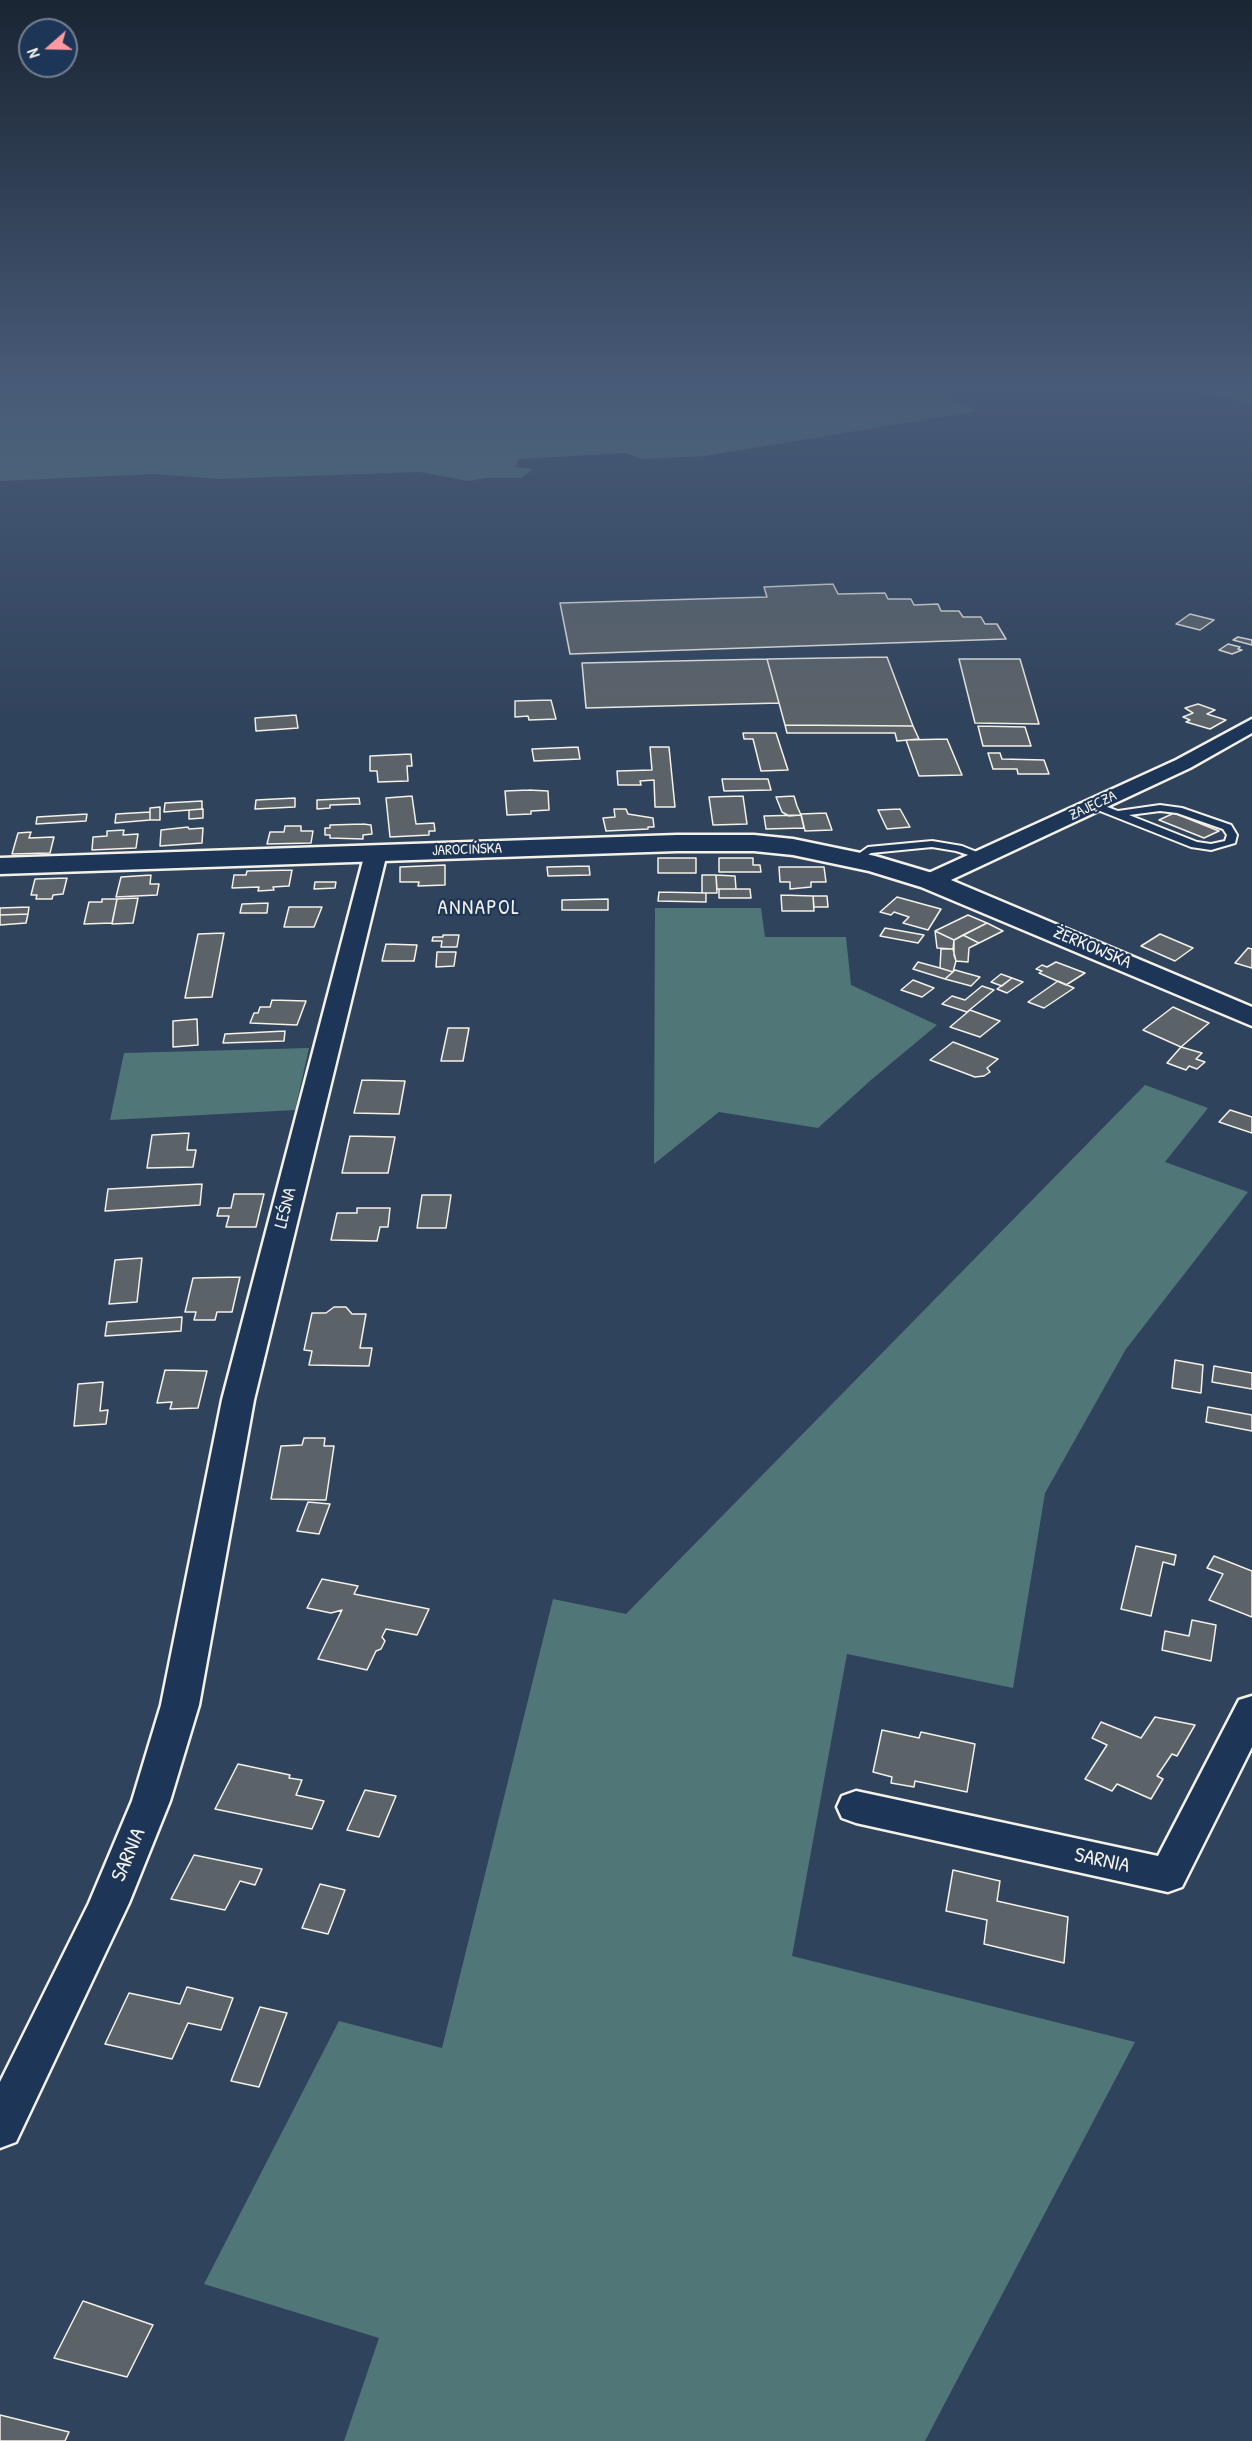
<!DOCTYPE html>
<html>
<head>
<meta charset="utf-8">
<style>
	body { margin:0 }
	#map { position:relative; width:1252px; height:2441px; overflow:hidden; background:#30435c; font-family:"Patrick Hand",sans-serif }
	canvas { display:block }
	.north { position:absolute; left:18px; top:18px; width:60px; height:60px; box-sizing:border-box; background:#1d3557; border:2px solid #738091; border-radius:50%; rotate:250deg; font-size:16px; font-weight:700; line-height:24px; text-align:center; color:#f4f1e8 }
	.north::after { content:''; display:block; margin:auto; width:21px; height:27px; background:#ff9aa2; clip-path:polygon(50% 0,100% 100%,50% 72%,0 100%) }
</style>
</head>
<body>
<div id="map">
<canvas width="1252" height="2441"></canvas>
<div class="north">N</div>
</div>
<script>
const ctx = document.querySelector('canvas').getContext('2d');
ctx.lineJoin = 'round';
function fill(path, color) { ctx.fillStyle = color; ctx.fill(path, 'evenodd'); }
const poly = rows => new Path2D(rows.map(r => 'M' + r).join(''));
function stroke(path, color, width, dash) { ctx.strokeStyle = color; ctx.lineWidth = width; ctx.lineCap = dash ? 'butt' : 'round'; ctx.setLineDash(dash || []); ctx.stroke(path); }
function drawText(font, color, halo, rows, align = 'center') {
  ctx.font = font + ' "Patrick Hand",sans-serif'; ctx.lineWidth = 4.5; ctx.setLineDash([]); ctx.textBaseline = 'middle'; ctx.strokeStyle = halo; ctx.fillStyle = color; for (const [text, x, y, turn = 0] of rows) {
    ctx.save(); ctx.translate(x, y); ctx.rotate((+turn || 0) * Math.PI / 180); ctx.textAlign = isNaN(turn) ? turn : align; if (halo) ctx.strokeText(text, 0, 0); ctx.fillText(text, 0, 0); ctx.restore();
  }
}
const green = poly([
	[0,388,945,388,953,400,976,411,705,456,642,459,625,453,519,459,515,467,533,469,521,478,486,478,468,481,420,472,220,479,155,474,0,481],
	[1175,388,1252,388,1252,403],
	[655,908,761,908,765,937,846,937,851,985,937,1025,871,1080,818,1128,719,1112,654,1164],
	[309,1048,295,1110,110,1120,124,1053],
	[1145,1085,1208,1108,1165,1162,1248,1192,1126,1349,1045,1493,1013,1688,847,1654,792,1956,1135,2042,925,2441,344,2441,379,2338,204,2284,339,2021,442,2048,553,1599,626,1614]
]);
const building = poly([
	[833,584,838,594,885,593,888,599,911,599,914,605,938,604,941,611,959,611,963,617,981,617,985,624,997,624,1006,639,570,654,560,603,767,597,764,587,833,584],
	[1190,614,1214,620,1200,630,1176,624,1190,614],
	[1238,637,1252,640,1252,645,1233,640,1238,637],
	[1228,644,1240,647,1238,649,1242,650,1232,654,1219,650,1228,644],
	[887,657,913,726,785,725,767,659,887,657],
	[767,659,779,703,586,708,582,663,767,659],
	[959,659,1020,659,1039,724,975,723,959,659],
	[551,700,556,719,529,720,528,716,515,717,515,701,551,700],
	[1198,704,1215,710,1207,714,1226,720,1210,729,1186,722,1190,720,1183,717,1193,713,1185,708,1198,704],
	[296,715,298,728,256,731,255,718,296,715],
	[785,725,913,726,919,739,897,741,895,733,787,733,785,725],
	[978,726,1025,727,1031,746,983,746,978,726],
	[743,733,776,733,788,770,761,771,753,739,744,739,743,733],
	[947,739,962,775,919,776,906,740,947,739],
	[578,747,580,759,534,761,532,749,578,747],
	[650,747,669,747,675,807,655,807,654,780,640,781,641,785,618,785,617,771,652,770,650,747],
	[988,753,1000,753,1002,759,1044,760,1049,774,1018,774,1017,769,993,769,988,753],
	[411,754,412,766,407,766,408,781,378,782,377,771,370,771,370,756,411,754],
	[722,779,768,779,771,790,724,791,722,779],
	[529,790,548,791,549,810,531,811,531,814,507,815,505,791,529,790],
	[412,796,416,824,434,823,435,831,429,831,429,835,390,837,386,798,412,796],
	[743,796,747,824,713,825,709,797,743,796],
	[794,796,797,806,801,815,789,816,782,812,776,797,794,796],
	[295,798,295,807,255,809,256,800,295,798],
	[359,798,360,804,330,805,330,808,317,809,317,800,359,798],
	[202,801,202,809,164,812,165,803,202,801],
	[160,807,160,820,150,820,150,808,160,807],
	[203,809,203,818,189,819,189,810,203,809],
	[614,809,626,809,628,814,653,818,654,827,648,827,648,829,606,831,603,818,615,817,614,809],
	[900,809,910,827,887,829,878,810,900,809],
	[150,812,150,820,115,823,116,814,150,812],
	[826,813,832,830,805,831,801,814,826,813],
	[1174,813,1219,831,1204,838,1159,820,1174,813],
	[87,814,86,821,36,824,37,817,87,814],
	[801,815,804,828,766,829,764,816,801,815],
	[363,824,371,825,372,834,363,835,363,839,330,838,330,835,325,835,325,828,330,828,330,825,363,824],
	[285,826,301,826,301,831,313,831,311,843,267,844,270,832,284,832,285,826],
	[188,827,189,829,203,828,202,843,160,846,161,830,188,827],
	[124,830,123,835,138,834,136,848,92,850,93,837,107,836,107,831,124,830],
	[31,832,29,838,54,837,50,853,12,854,18,833,31,832],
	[658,858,696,858,696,873,658,873,658,858],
	[719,858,753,858,753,865,760,865,761,872,719,872,719,858],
	[445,865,445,885,418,886,419,882,400,882,400,867,445,865],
	[589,866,590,875,548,876,547,867,589,866],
	[779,867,824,867,826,882,811,882,811,887,790,889,790,882,780,882,779,867],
	[292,870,289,886,273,887,274,890,258,891,259,887,232,888,234,875,246,875,247,871,292,870],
	[151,875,150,884,159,884,157,895,116,897,121,877,151,875],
	[702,875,716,875,717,893,702,893,702,875],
	[716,875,735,876,736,889,717,889,716,875],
	[67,878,63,894,53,895,52,899,36,899,37,895,31,895,35,879,67,878],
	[315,882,336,882,335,888,314,889,315,882],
	[719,889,750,889,751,898,719,898,719,889],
	[659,892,706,893,706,902,658,901,659,892],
	[781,895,813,896,814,911,782,911,781,895],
	[813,896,827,896,828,907,814,907,813,896],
	[897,897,926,905,941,909,928,930,903,923,909,917,894,912,891,915,880,912,897,897],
	[138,898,133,923,112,924,117,899,138,898],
	[102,899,117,899,112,923,84,924,89,902,102,902,102,899],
	[608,899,608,910,562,910,562,900,608,899],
	[268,903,267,913,240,913,242,904,268,903],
	[29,907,28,914,0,915,0,908,29,907],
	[289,907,322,907,314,927,284,927,289,907],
	[28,914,26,923,0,925,0,915,28,914],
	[968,915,987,923,954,940,935,931,968,915],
	[987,923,1003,931,979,943,963,935,987,923],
	[885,928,924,935,918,943,880,936,885,928],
	[935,931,954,940,953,949,937,948,935,931],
	[224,933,212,997,185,998,198,934,224,933],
	[1160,934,1193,948,1175,961,1141,946,1160,934],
	[443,935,459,935,457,947,441,947,442,941,432,941,433,937,443,937,443,935],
	[963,935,979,943,969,948,968,962,956,961,954,955,954,940,963,935],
	[386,944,417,945,414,961,382,961,386,944],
	[1248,948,1252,949,1252,968,1235,963,1248,948],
	[941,949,953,949,956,961,953,972,940,968,941,949],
	[437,952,456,952,454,966,436,967,437,952],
	[918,962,940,968,953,972,945,979,913,969,918,962],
	[1056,962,1085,973,1066,985,1039,973,1042,971,1036,969,1042,965,1047,967,1056,962],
	[955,970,980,977,971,986,945,979,955,970],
	[1001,974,1012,978,1002,986,991,982,1001,974],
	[1012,978,1023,982,1007,993,997,989,1012,978],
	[913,980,934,988,922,997,901,990,913,980],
	[1058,981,1074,988,1044,1008,1028,1002,1058,981],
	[982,986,994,990,967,1012,942,1004,952,996,965,1000,982,986],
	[272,1000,306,1001,297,1025,250,1023,254,1013,258,1013,260,1007,270,1007,272,1000],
	[1173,1007,1209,1023,1181,1047,1143,1030,1173,1007],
	[970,1010,1000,1021,980,1037,950,1027,970,1010],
	[197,1019,198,1045,173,1047,173,1021,197,1019],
	[448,1028,469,1028,463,1061,441,1061,448,1028],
	[285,1031,284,1041,223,1043,225,1034,285,1031],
	[953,1042,998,1059,987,1068,990,1072,984,1076,975,1077,930,1060,953,1042],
	[1181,1047,1202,1053,1196,1059,1205,1062,1197,1069,1189,1066,1186,1070,1167,1063,1181,1047],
	[362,1080,405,1081,399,1114,354,1113,362,1080],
	[1230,1110,1252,1117,1252,1133,1219,1122,1230,1110],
	[189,1133,187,1150,196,1150,193,1167,147,1168,152,1135,189,1133],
	[350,1136,395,1137,388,1173,342,1173,350,1136],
	[202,1184,200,1205,105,1211,108,1189,202,1184],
	[234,1194,264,1194,256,1227,226,1227,229,1216,217,1216,219,1208,231,1208,234,1194],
	[422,1195,451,1195,446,1228,417,1228,422,1195],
	[357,1208,390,1208,388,1227,380,1227,377,1241,331,1240,337,1213,357,1213,357,1208],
	[142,1258,137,1302,109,1304,115,1260,142,1258],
	[240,1277,232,1312,217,1312,215,1320,194,1320,196,1312,185,1312,193,1278,240,1277],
	[334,1307,346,1307,352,1314,366,1314,360,1348,372,1348,369,1366,309,1365,312,1351,304,1350,312,1313,326,1313,334,1307],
	[182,1317,181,1331,105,1336,107,1322,182,1317],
	[1175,1360,1203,1365,1201,1393,1172,1388,1175,1360],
	[1214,1366,1252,1373,1252,1389,1212,1382,1214,1366],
	[165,1370,207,1371,198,1408,170,1409,172,1402,157,1403,165,1370],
	[103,1382,100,1411,108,1410,106,1424,74,1426,78,1384,103,1382],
	[1208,1407,1252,1415,1252,1431,1206,1422,1208,1407],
	[304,1438,325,1438,324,1446,334,1446,326,1500,271,1499,281,1446,302,1445,304,1438],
	[308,1502,330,1504,319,1534,297,1531,308,1502],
	[1136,1546,1176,1555,1174,1565,1163,1562,1151,1616,1121,1609,1136,1546],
	[1214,1556,1252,1571,1252,1617,1209,1600,1223,1574,1207,1568,1214,1556],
	[322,1579,358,1586,354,1594,429,1609,417,1635,386,1629,382,1637,385,1641,381,1649,376,1651,367,1670,318,1659,342,1610,331,1613,307,1608,322,1579],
	[1192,1620,1216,1625,1211,1661,1162,1650,1165,1631,1189,1636,1192,1620],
	[1155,1717,1195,1725,1177,1756,1172,1754,1157,1776,1163,1779,1151,1799,1117,1784,1112,1791,1085,1779,1107,1745,1092,1738,1101,1722,1141,1738,1155,1717],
	[882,1730,919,1738,921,1732,975,1744,967,1792,915,1781,914,1787,891,1783,892,1777,873,1772,882,1730],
	[238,1764,290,1775,289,1778,302,1780,296,1795,324,1801,312,1829,215,1809,238,1764],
	[365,1790,396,1796,379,1837,347,1830,365,1790],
	[194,1855,262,1869,255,1885,240,1881,225,1910,171,1899,194,1855],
	[953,1870,1000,1881,997,1901,1068,1917,1064,1963,984,1944,987,1920,946,1911,953,1870],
	[320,1884,345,1890,328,1934,302,1928,320,1884],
	[187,1987,233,1998,221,2030,188,2023,172,2059,105,2044,129,1993,180,2004,187,1987],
	[260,2007,287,2013,259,2087,231,2081,260,2007],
	[83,2301,153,2325,127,2377,54,2358,83,2301],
	[0,2415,69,2432,65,2441,0,2441,0,2415]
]);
const service = poly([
	[1094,802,1118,811,1160,805,1182,808,1231,825,1237,835,1235,843,1211,850,1191,847,1090,807,1090,803,1094,802],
	[1160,811,1177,813,1223,829,1227,835,1225,841,1211,844,1197,842,1129,815,1160,811],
	[932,841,962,846,989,857,984,860,956,851,932,847,871,853,855,863,850,860,868,847,932,841]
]);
const minor = poly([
	[1252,719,1252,733,1190,768,938,886,930,888,922,886,919,881,922,876,1176,760,1252,719],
	[376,846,384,848,387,853,254,1400,199,1705,170,1801,129,1903,16,2142,0,2148,0,2082,89,1903,132,1801,161,1705,222,1400,365,853,368,848,376,846],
	[1252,1696,1252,1747,1182,1887,1168,1892,856,1823,842,1818,837,1807,842,1796,856,1791,1158,1856,1239,1700,1252,1696]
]);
const tertiary = poly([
	[677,835,754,835,793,839,875,856,939,875,1252,1007,1252,1026,921,887,869,871,793,855,754,851,677,851,0,874,0,858,677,835]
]);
const farStreetnames = [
	["ZAJĘCZA",1093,806,-25],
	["JAROCIŃSKA",467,850,-2]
];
const streetNames = [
	["ŻERKOWSKA",1092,948,23],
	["LEŚNA",286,1208,-76]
];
const quarterNames = [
	["ANNAPOL",479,908]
];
const nearStreetnames = [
	["SARNIA",129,1855,-67],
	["SARNIA",1102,1861,12]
];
fill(green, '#507678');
fill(building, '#5c6368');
stroke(building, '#f4f1e8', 1.5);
stroke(service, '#f4f1e8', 4);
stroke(minor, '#f4f1e8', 5);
stroke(tertiary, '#f4f1e8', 5);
fill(service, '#1d3557');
fill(minor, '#1d3557');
fill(tertiary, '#1d3557');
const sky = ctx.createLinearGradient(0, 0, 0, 730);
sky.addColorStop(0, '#1a2533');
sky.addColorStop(0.53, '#485b78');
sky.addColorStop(1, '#485b7800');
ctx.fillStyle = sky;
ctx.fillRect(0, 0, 1252, 730);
drawText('15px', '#f4f1e8', '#1d3557', farStreetnames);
drawText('18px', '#f4f1e8', '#1d3557', streetNames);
ctx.letterSpacing = '1.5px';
drawText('21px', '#f4f1e8', '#1d3557', quarterNames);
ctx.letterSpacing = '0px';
drawText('21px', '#f4f1e8', '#1d3557', nearStreetnames);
</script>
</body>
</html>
